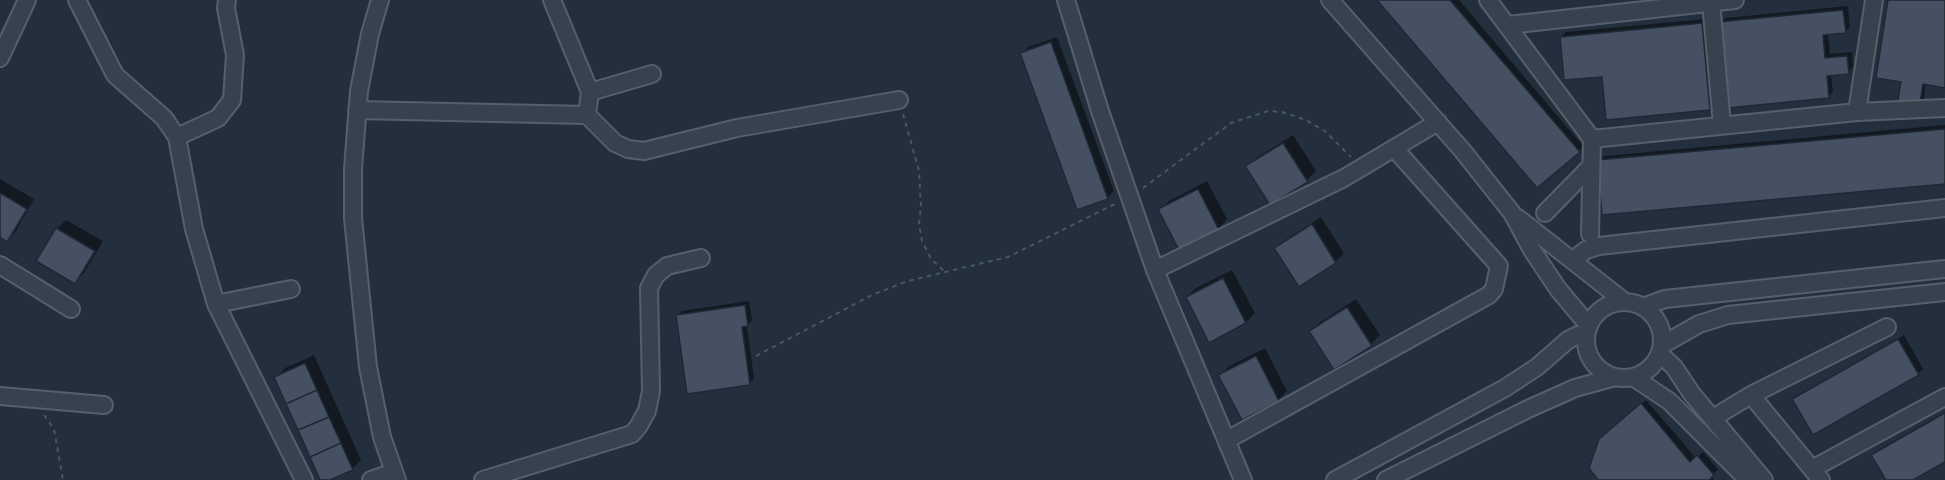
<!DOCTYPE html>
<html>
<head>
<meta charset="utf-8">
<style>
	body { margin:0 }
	canvas { display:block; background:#242f3e }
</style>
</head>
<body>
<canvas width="1945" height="480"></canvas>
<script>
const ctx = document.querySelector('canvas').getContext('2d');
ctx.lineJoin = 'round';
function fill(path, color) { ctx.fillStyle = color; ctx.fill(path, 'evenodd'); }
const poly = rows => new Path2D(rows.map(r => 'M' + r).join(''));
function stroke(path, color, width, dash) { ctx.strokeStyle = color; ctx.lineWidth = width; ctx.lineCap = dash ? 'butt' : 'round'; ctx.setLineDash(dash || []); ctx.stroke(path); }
const shadow = poly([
	[1379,0,1459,0,1583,146,1579,151],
	[1890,0,1945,0,1945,86,1926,83,1923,103,1918,108],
	[1848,6,1850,27,1845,32,1828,34,1830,54,1852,52,1853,67,1848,72,1831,74,1833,92,1828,97,1720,23,1725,18],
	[1706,19,1714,104,1710,109,1603,75,1561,37,1566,32],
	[1057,37,1114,191,1107,198,1022,54,1028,47],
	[1945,125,1945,182,1599,161,1604,156],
	[1293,135,1316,171,1307,180,1247,167,1256,158],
	[0,179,34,199,16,231,7,240,0,236],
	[1207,181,1227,219,1218,229,1160,210,1169,201],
	[1321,217,1344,253,1335,262,1276,249,1285,240],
	[66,220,103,241,84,273,75,282,57,229],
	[1232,270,1255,313,1246,322,1187,297,1196,288],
	[1356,299,1380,335,1371,344,1311,331,1320,322],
	[749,301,752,320,747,326,754,378,750,383,677,316,682,311],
	[1904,335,1923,369,1918,373,1794,399,1799,395],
	[1265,348,1287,391,1278,400,1242,418,1220,375,1229,366],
	[314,355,361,460,352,469,327,480,321,480,276,377,285,368],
	[1646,400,1696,458,1703,452,1718,469,1711,476,1714,480,1600,480,1606,435],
	[1945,412,1945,460,1910,480,1887,480,1873,455,1878,450]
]);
const building = poly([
	[1377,0,1450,0,1580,152,1537,188,1377,0],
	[1888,0,1945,0,1945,88,1923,84,1919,109,1897,106,1901,82,1876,78,1888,0],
	[1843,10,1846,33,1823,35,1825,58,1847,56,1849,74,1827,76,1829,98,1727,108,1718,22,1843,10],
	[1702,23,1710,110,1606,120,1602,77,1564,80,1560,37,1702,23],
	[1051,42,1108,199,1077,210,1020,53,1051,42],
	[1945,129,1945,184,1602,215,1597,160,1945,129],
	[1283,143,1308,182,1270,205,1245,166,1283,143],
	[1198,189,1219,230,1179,250,1158,209,1198,189],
	[0,193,27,209,7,242,0,237,0,193],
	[1312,224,1336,263,1299,287,1274,248,1312,224],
	[56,228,95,251,75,284,36,261,56,228],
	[1223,278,1246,323,1209,343,1186,297,1223,278],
	[745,305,748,326,742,327,750,385,687,394,676,315,745,305],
	[1347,307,1372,346,1334,370,1309,331,1347,307],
	[1898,339,1919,375,1813,435,1792,399,1898,339],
	[1256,356,1279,401,1242,420,1218,375,1256,356],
	[305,363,317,390,286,404,274,377,305,363],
	[317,390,329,417,298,430,286,404,317,390],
	[1641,403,1690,462,1697,455,1714,475,1709,480,1598,480,1589,468,1599,439,1641,403],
	[1945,413,1945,462,1913,480,1886,480,1871,455,1945,413],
	[329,417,341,443,310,457,298,430,329,417],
	[341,443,353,470,330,480,320,480,310,457,341,443]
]);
const path = poly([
	[903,114,919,171,921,207,919,224,922,241,931,259,944,271],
	[1143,188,1231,123,1268,111,1282,112,1306,120,1326,132,1351,157],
	[756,356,872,295,908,281,1008,257,1117,203],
	[44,415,54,429,63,480]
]);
const minor = poly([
	[77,0,115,75,164,118,177,137,194,229,216,304,304,480],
	[380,0,370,34,359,91,353,169,353,218,368,367,382,437,397,480],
	[552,0,590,92,587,115],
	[1066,0,1100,111,1155,270,1243,480],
	[1330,0,1462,150,1512,213,1532,250,1558,289,1589,326],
	[1488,0,1592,139,1590,234],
	[1711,2,1722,125],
	[1508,25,1735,0],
	[0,58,27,0],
	[590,92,652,74],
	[357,110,587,115,615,143,628,149,644,151,737,128,899,100],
	[1857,112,1874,0],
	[177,137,218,118,232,100,235,55,226,8,227,0],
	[1592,139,1857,112,1945,108],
	[1545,213,1591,166],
	[1518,218,1625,302],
	[1573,260,1586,250,1599,246,1945,208],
	[0,265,71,309],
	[1155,270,1344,178,1438,122],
	'1586 340a38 38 0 1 1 76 0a38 38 0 1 1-76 0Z',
	[216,304,291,289],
	[1643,307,1665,299,1945,269],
	[1662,345,1699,324,1728,315,1945,292],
	[1660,354,1674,367,1692,394,1764,480],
	[1633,377,1669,401,1748,480],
	[1751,395,1821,480],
	[0,396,104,405],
	[1713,418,1751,395,1887,327],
	[1227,440,1489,295,1494,289,1499,266,1394,148],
	[1812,469,1945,397],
	[371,480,394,472],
	[483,480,632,434,638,427,647,411,651,391,649,288,656,275,667,266,701,258],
	[1335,480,1505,388,1537,367,1568,340,1578,335,1586,335],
	[1386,480,1528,409,1575,388,1615,377]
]);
fill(shadow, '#0007');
fill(building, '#455162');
stroke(building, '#1f2835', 1.5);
stroke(minor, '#565f6c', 20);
stroke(path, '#44595c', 2, [4.5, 4.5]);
stroke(minor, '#38414e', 16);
</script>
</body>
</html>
